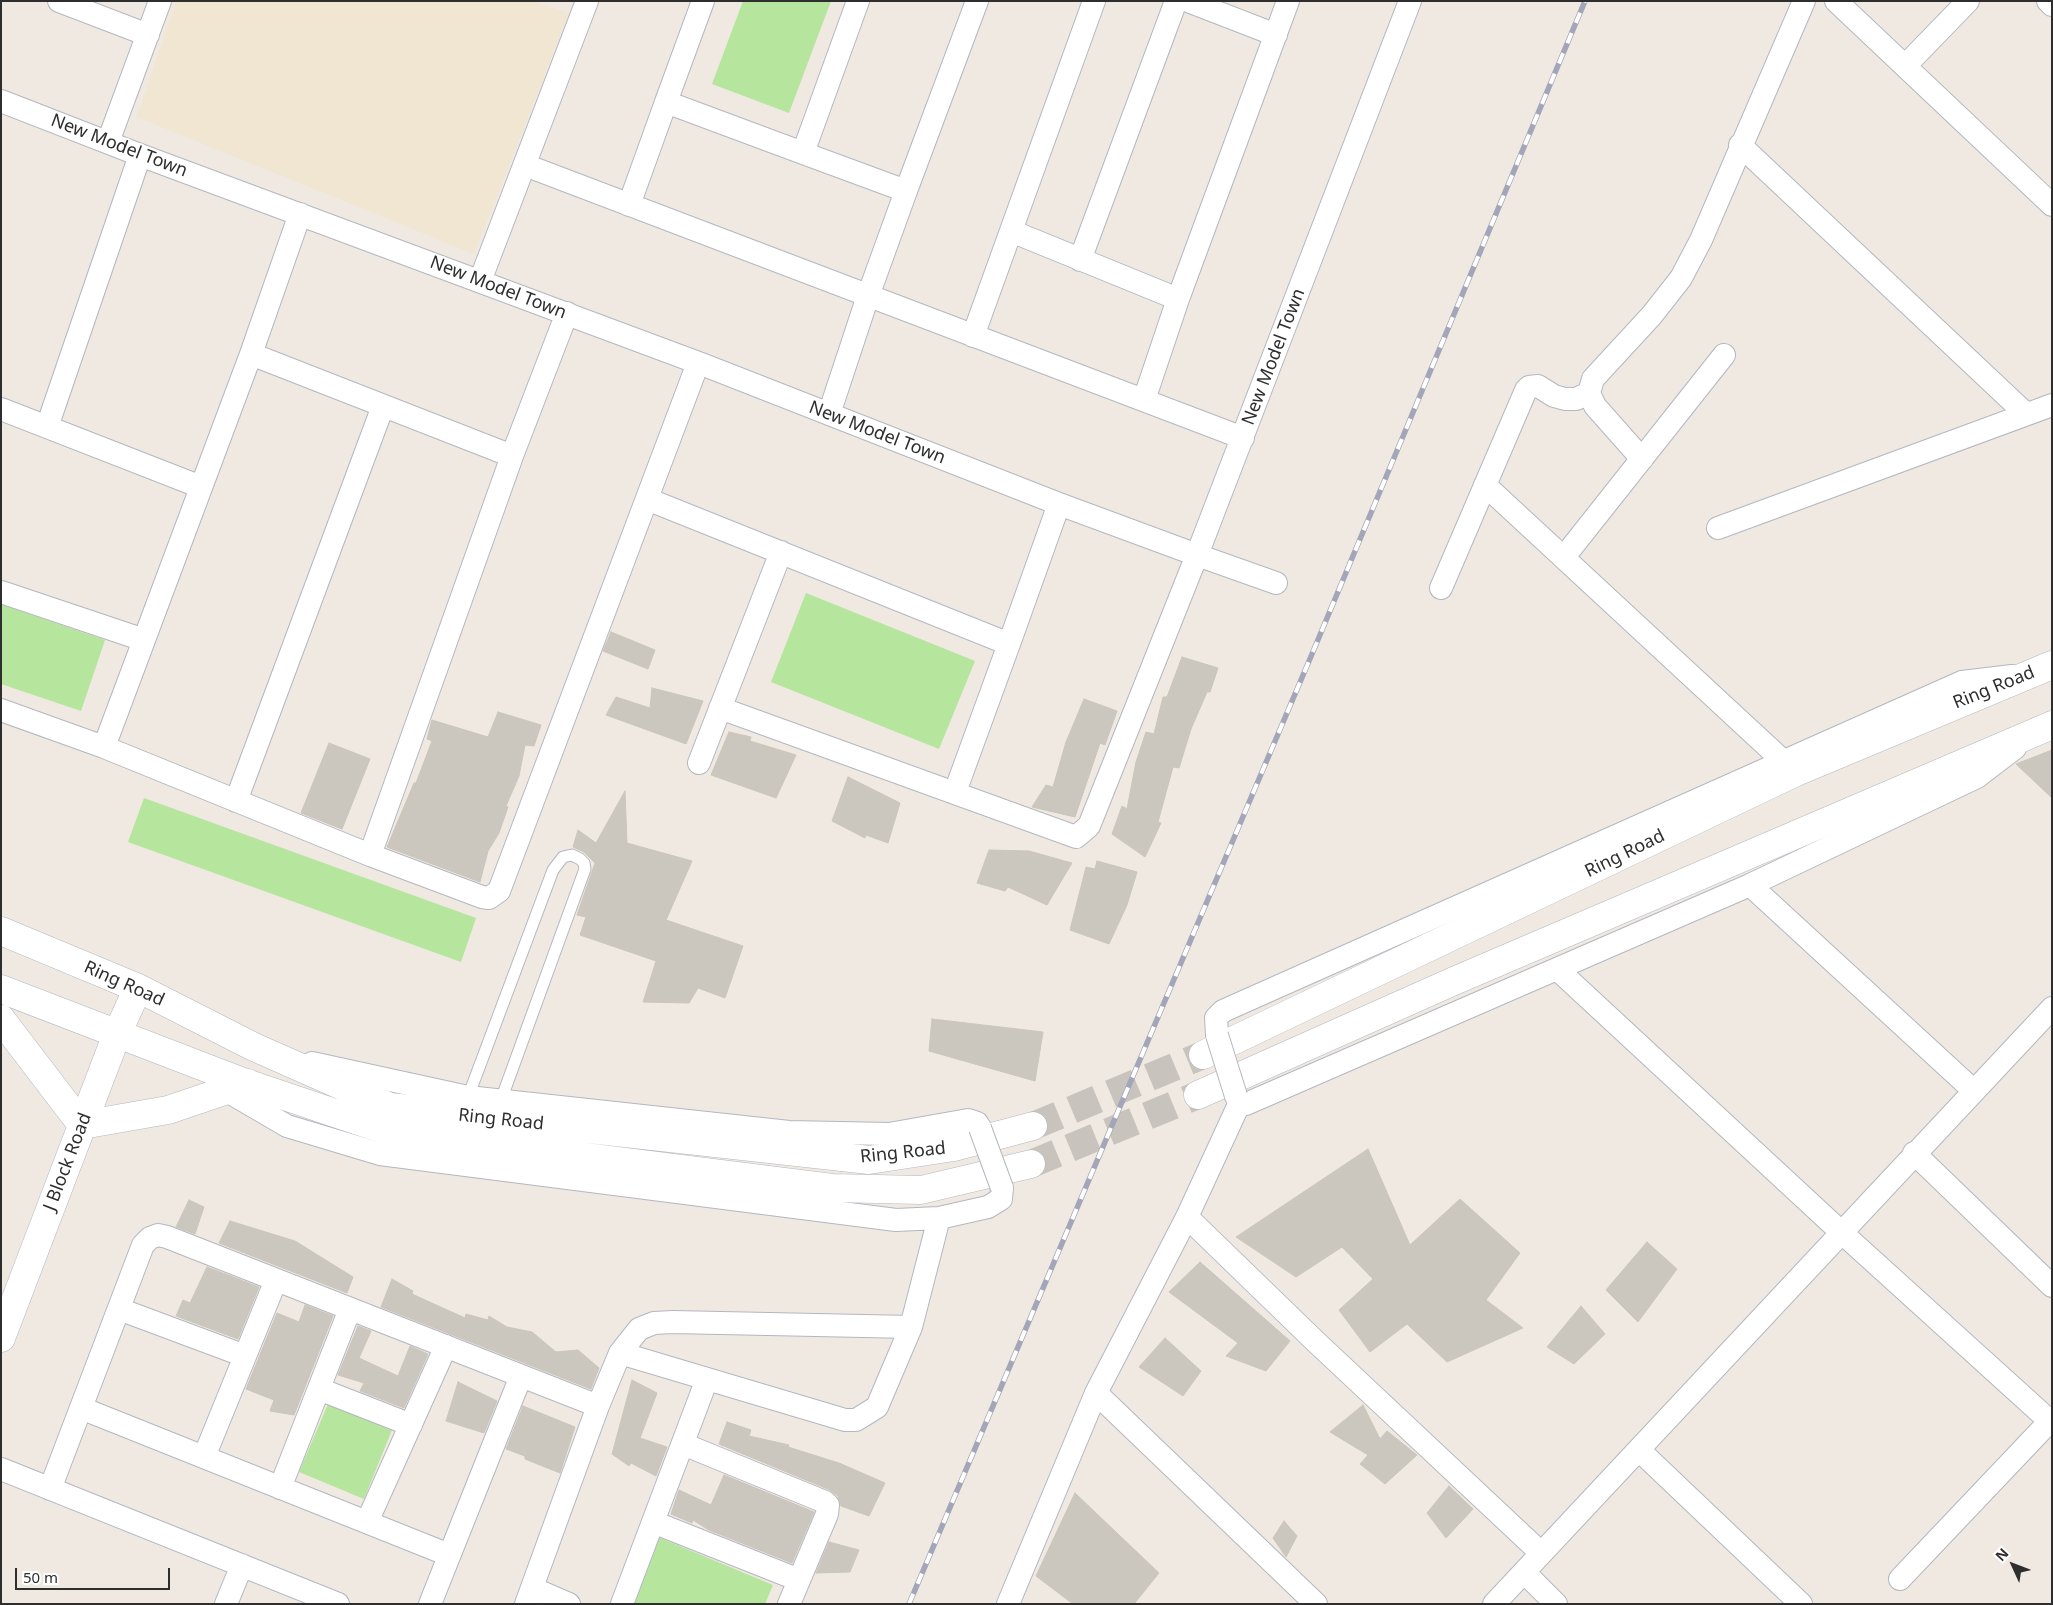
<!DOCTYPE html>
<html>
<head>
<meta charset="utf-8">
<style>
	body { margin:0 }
	#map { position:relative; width:2053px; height:1605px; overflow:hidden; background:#efe9e1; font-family:"Noto Sans",sans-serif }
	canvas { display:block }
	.frame { position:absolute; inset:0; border:2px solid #2e2e2e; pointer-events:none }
	.north { position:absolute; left:1988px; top:1540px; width:50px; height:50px; -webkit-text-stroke:4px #fff; paint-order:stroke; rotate:313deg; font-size:14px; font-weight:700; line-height:20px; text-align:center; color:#2e2e2e }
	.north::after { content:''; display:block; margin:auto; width:18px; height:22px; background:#2e2e2e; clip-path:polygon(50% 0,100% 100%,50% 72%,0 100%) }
	.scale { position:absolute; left:15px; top:1568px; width:155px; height:22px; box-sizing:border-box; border:2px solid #2e2e2e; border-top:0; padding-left:6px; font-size:15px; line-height:18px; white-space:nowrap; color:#2e2e2e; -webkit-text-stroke:4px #fff; paint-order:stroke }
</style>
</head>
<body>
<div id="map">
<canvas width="2053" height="1605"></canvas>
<div class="frame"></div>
<div class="north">N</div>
<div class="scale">50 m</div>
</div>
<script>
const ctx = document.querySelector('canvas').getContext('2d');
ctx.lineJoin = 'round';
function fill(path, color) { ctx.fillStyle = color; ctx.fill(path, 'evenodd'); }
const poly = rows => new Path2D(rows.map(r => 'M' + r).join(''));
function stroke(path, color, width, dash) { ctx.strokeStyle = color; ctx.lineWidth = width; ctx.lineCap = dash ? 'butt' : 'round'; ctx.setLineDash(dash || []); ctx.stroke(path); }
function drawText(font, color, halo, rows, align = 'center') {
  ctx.font = font + ' "Noto Sans",sans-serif'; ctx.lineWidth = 4; ctx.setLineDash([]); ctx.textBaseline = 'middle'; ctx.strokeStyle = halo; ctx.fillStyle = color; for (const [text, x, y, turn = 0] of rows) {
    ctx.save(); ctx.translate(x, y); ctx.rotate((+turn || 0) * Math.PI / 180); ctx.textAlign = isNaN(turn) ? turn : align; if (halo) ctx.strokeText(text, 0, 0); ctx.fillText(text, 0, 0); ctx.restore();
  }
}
const education = poly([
	[176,1,533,1,569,13,474,254,137,117]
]);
const green = poly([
	[743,1,831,1,789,113,712,84],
	[806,593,975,661,939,749,771,682],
	[1,604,105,640,81,711,1,684],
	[144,798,476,918,461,962,128,842],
	[328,1404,392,1430,364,1499,299,1472],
	[658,1537,773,1585,765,1604,629,1604]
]);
const building = poly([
	[611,632,655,650,648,669,603,651,611,632],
	[1182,657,1218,668,1210,692,1207,692,1191,729,1179,768,1173,767,1158,822,1161,823,1145,857,1112,834,1122,806,1127,809,1136,762,1146,732,1154,734,1163,697,1167,697,1182,657],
	[652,688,703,701,686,744,606,715,616,697,650,708,652,688],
	[1084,699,1117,711,1105,745,1100,743,1075,817,1032,807,1046,785,1053,787,1066,742,1084,699],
	[498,712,541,725,534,746,525,745,519,776,506,806,508,807,499,833,488,851,480,882,387,847,414,783,416,783,432,741,427,739,432,720,488,737,498,712],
	[729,732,751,737,750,741,796,755,776,798,711,775,729,732],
	[329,743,370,759,342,829,301,813,329,743],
	[2052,750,2052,798,2016,764,2052,750],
	[848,777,900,803,888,843,866,835,865,838,832,821,848,777],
	[625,791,627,843,692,861,666,920,743,946,725,998,698,988,689,1003,643,1002,656,961,580,935,586,917,577,915,595,863,584,852,573,847,578,830,596,843,625,791],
	[989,850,1029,851,1072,863,1047,905,1008,887,1005,891,977,883,989,850],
	[1097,861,1137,872,1127,905,1109,944,1070,930,1086,867,1095,869,1097,861],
	[932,1019,1043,1032,1035,1081,929,1051,932,1019],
	[1368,1149,1410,1245,1460,1199,1520,1253,1486,1300,1523,1328,1447,1362,1407,1324,1370,1352,1339,1310,1373,1279,1342,1247,1296,1277,1236,1237,1368,1149],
	[189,1200,204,1207,195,1234,176,1227,189,1200],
	[230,1221,295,1241,353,1277,347,1293,219,1243,230,1221],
	[1647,1242,1677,1269,1638,1322,1606,1290,1647,1242],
	[1200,1262,1290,1341,1266,1371,1226,1356,1238,1343,1169,1292,1200,1262],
	[207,1267,259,1287,238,1339,176,1316,183,1300,190,1303,207,1267],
	[392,1279,413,1291,412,1294,465,1318,466,1314,488,1320,489,1316,507,1327,532,1332,556,1352,578,1350,599,1368,591,1389,381,1307,392,1279],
	[305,1305,333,1316,294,1415,270,1411,274,1400,246,1389,277,1313,299,1322,305,1305],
	[1581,1306,1605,1334,1574,1364,1547,1347,1581,1306],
	[358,1326,371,1331,359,1358,398,1376,410,1346,428,1354,404,1408,360,1391,364,1383,338,1375,358,1326],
	[1165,1338,1201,1371,1183,1396,1139,1367,1165,1338],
	[632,1380,657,1393,640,1438,667,1447,656,1476,631,1463,629,1466,612,1454,632,1380],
	[458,1382,497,1401,484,1433,446,1421,458,1382],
	[1363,1405,1380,1439,1387,1431,1417,1455,1385,1484,1360,1464,1368,1455,1330,1432,1363,1405],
	[523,1406,575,1427,560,1473,525,1459,525,1456,506,1449,523,1406],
	[727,1422,751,1430,749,1436,789,1445,788,1447,839,1463,885,1483,869,1516,841,1506,838,1496,830,1490,719,1444,727,1422],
	[724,1475,814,1512,792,1563,709,1530,693,1520,692,1523,671,1514,679,1490,711,1505,724,1475],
	[1449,1486,1473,1509,1446,1538,1427,1513,1449,1486],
	[1075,1493,1159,1573,1134,1604,1073,1604,1036,1576,1075,1493],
	[1284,1521,1297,1536,1286,1557,1273,1538,1284,1521],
	[829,1542,859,1550,850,1572,816,1573,829,1542]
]);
const tertiaryTunnel = poly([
	[1033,1126,1203,1055],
	[1031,1164,1198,1095]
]);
const service = poly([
	[468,1097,553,870,563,857,572,855,580,859,584,863,585,869,501,1100]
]);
const minor = poly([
	[59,1,148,35],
	[703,1,666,102,803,153],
	[858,1,803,153,906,191,977,1],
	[1188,1,1276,35],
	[1836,1,2052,205],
	[2048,1,2052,5],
	[1905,66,1968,1],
	[1,101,140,155,704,365,1059,504,1197,555,1410,1],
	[108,142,160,1],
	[1740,145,2026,414],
	[525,165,1243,438],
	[629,205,666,102],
	[1011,231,1178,299],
	[1080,260,1176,1],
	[480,281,587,1],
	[973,336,1094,1],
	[251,354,512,456,567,313],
	[1144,400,1178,299,1288,1],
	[1,409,201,487],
	[829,414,868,296,906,191],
	[47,427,140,155],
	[1642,459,1595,406,1589,393,1593,379,1652,315,1681,278,1701,240,1804,1],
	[1485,485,1782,760],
	[647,499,1009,644,1059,504],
	[1718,528,2052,405],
	[1564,557,1724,355],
	[1441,588,1526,390,1529,387,1538,386,1554,396,1565,399,1576,399,1589,393],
	[1,592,144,640],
	[720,708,1076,837,1089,826,1197,555,1276,583],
	[1,710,104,747,251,354,300,214],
	[104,747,370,855,512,456],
	[699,763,781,552],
	[955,792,1009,644],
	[236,801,383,406],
	[370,855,482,897,489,898,499,891,698,363],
	[1750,885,1973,1090],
	[1557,969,1841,1232,2052,1423],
	[1217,1035,1216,1018,1223,1011,1962,682,2012,676],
	[312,1063,468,1097,789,1132,889,1134,968,1120,977,1123,980,1128],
	[227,1091,287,1126,380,1154,896,1220,939,1218,988,1207,1001,1199,1002,1188],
	[1236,1096,1240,1102,1246,1104,1750,885,1977,777,2015,748],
	[1914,1153,2052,1286],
	[1187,1217,1315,1341,1541,1553],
	[119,1309,245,1356],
	[620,1353,845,1420,856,1420,877,1407,911,1327,939,1218],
	[319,1389,411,1425],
	[1096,1393,1316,1604],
	[81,1408,449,1555],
	[683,1444,825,1502,828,1505,827,1514,789,1604],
	[1639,1450,1801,1604],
	[204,1457,276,1280],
	[1,1469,338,1604],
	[280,1488,350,1309],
	[50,1489,143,1245,150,1238,158,1235,167,1237,598,1406],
	[367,1522,446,1346],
	[653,1522,799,1580],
	[1524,1572,1556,1604],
	[1900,1579,2050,1421],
	[532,1588,569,1604],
	[226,1604,242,1565],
	[430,1604,521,1376],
	[526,1604,598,1406,620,1353,639,1329,654,1323,673,1322,911,1327],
	[622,1604,707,1379],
	[1008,1604,1096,1393,1187,1217,1240,1102],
	[1494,1604,2052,1008]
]);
const tertiary = poly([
	[1,931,138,988,254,1047,390,1107,869,1160,954,1147,1033,1126],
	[1,989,243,1082,394,1133,832,1188,921,1190,1031,1164],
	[1,1019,82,1125,168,1110,248,1083],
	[1203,1055,1796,772,2052,665],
	[1198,1095,1454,981,2052,725],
	[1,1338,117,1034,138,988]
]);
const rail = poly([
	[909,1604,1312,654,1585,1]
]);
const minorBridge = poly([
	[1217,1035,1236,1096],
	[980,1128,1002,1188]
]);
const streetNames = [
	["New Model Town",119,146,21],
	["New Model Town",498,288,21],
	["New Model Town",1274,357,-69],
	["New Model Town",877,433,21],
	["Ring Road",1994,688,-22],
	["Ring Road",1625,854,-26],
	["Ring Road",124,984,24],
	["Ring Road",501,1120,6],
	["Ring Road",903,1153,-6],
	["J Block Road",68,1162,-69]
];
fill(education, '#f0e6d1');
fill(green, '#b6e59e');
fill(building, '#cbc7bf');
stroke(building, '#cbc5ba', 1);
stroke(tertiaryTunnel, '#c8c4bd', 28, [28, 14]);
stroke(service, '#b4b7c1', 13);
stroke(minor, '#b4b7c1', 24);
stroke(tertiary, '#b4b7c1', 29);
stroke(service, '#fff', 11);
stroke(minor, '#fff', 22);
stroke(tertiary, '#fff', 28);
stroke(rail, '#a3a6b8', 5.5);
stroke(rail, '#fff', 4, [11]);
stroke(minorBridge, '#b4b7c1', 24, []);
stroke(minorBridge, '#fff', 22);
drawText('18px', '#2e2e2e', '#fff', streetNames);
</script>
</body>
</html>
